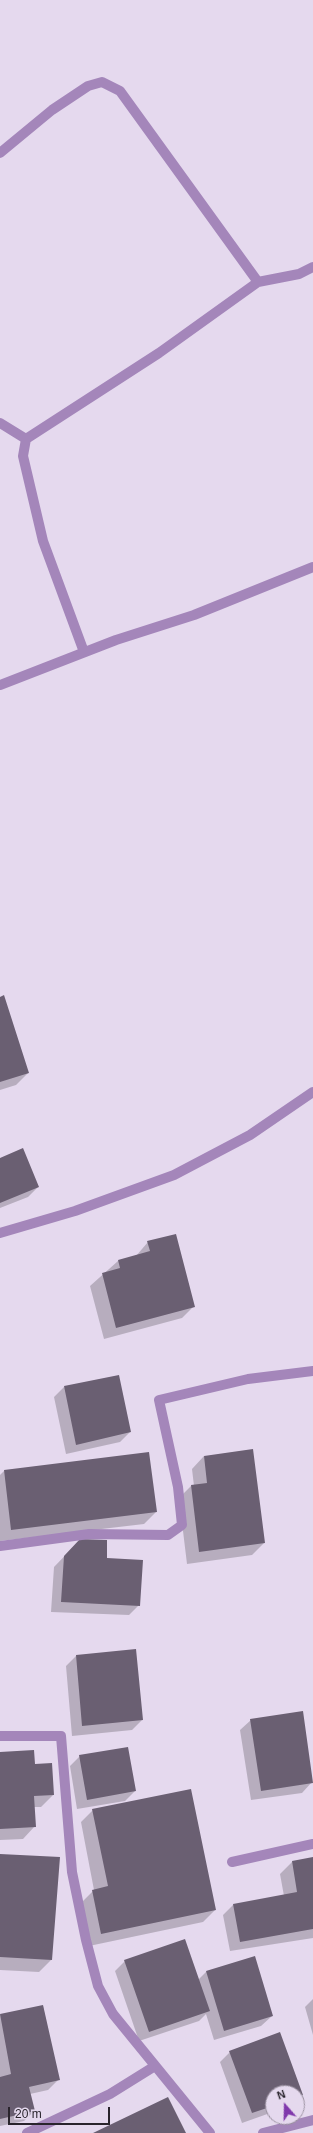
<!DOCTYPE html>
<html>
<head>
<meta charset="utf-8">
<style>
	body { margin:0 }
	#map { position:relative; width:313px; height:2133px; overflow:hidden; background:#e5d9ee; font-family:Helvetica,sans-serif }
	canvas { display:block }
	.north { position:absolute; left:265px; top:2085px; width:40px; height:40px; box-sizing:border-box; background:#e5d9ee; border:1px solid #9a91a0; border-radius:50%; rotate:340deg; font-size:11px; font-weight:700; line-height:16px; text-align:center; color:#29242c }
	.north::after { content:''; display:block; margin:auto; width:14px; height:18px; background:#8039ac; clip-path:polygon(50% 0,100% 100%,50% 72%,0 100%) }
	.scale { position:absolute; left:8px; top:2107px; width:102px; height:18px; box-sizing:border-box; border:2px solid #29242c; border-top:0; padding-left:5px; font-size:12px; line-height:14px; white-space:nowrap; color:#29242c; -webkit-text-stroke:3px #e5d9ee; paint-order:stroke }
</style>
</head>
<body>
<div id="map">
<canvas width="313" height="2133"></canvas>
<div class="north">N</div>
<div class="scale">20 m</div>
</div>
<script>
const ctx = document.querySelector('canvas').getContext('2d');
ctx.lineJoin = 'round';
function fill(path, color) { ctx.fillStyle = color; ctx.fill(path, 'evenodd'); }
const poly = rows => new Path2D(rows.map(r => 'M' + r).join(''));
function stroke(path, color, width, dash) { ctx.strokeStyle = color; ctx.lineWidth = width; ctx.lineCap = dash ? 'butt' : 'round'; ctx.setLineDash(dash || []); ctx.stroke(path); }
const shadow = poly([
	[0,998,28,1073,16,1085,0,1090],
	[0,1159,38,1187,28,1197,0,1208],
	[148,1242,194,1306,182,1318,104,1339,90,1286,118,1261,136,1256],
	[64,1387,130,1432,120,1442,66,1454,54,1397],
	[204,1456,264,1543,252,1555,187,1564,179,1498,191,1486,194,1486,192,1469],
	[4,1471,156,1512,144,1524,0,1541,0,1475],
	[80,1540,106,1559,139,1605,129,1615,51,1612,54,1567],
	[135,1650,142,1720,132,1730,72,1736,66,1666,76,1656],
	[251,1720,312,1782,302,1793,251,1800,240,1730],
	[0,1753,34,1765,53,1795,41,1807,34,1807,35,1826,23,1839,0,1840],
	[80,1756,135,1791,125,1801,77,1809,70,1766],
	[93,1810,215,1910,203,1922,89,1946,81,1903,94,1890,81,1822],
	[0,1855,51,1960,39,1972,0,1970],
	[313,1858,313,1938,230,1951,223,1915,233,1905,284,1896,280,1874,292,1862],
	[254,1957,272,2016,261,2026,214,2040,206,2014,199,2021,139,2041,115,1971,125,1961,198,1980,206,1972],
	[313,1999,313,2035,305,2007],
	[43,2006,58,2080,48,2090,30,2094,34,2111,24,2121,0,2126,0,2015],
	[230,2052,302,2095,297,2100,297,2093,273,2093,273,2112,242,2123,220,2062]
]);
const building = poly([
	[4,995,29,1073,0,1082,0,997],
	[23,1148,39,1187,0,1203,0,1158],
	[176,1234,195,1307,116,1328,102,1273,120,1268,118,1260,150,1251,147,1241],
	[119,1375,131,1432,76,1445,64,1386],
	[253,1449,265,1543,199,1552,191,1485,207,1483,204,1456],
	[149,1452,157,1512,11,1530,4,1470],
	[80,1539,107,1540,107,1558,143,1560,140,1606,61,1602,64,1556],
	[136,1649,143,1720,82,1726,76,1655],
	[303,1711,313,1783,261,1791,250,1719],
	[128,1747,136,1791,87,1800,79,1755],
	[34,1750,35,1764,52,1763,54,1795,34,1796,36,1827,0,1829,0,1752],
	[191,1789,216,1910,101,1934,92,1890,108,1886,92,1809],
	[0,1854,60,1857,52,1960,0,1957],
	[313,1857,313,1929,240,1942,233,1904,297,1892,292,1861],
	[185,1939,210,2011,149,2032,124,1960],
	[255,1956,273,2016,224,2031,206,1971],
	[43,2005,60,2080,29,2087,35,2111,0,2119,0,2077,11,2074,0,2014],
	[280,2032,303,2095,297,2097,297,2093,273,2093,273,2106,252,2113,229,2051],
	[168,2097,186,2133,93,2133]
]);
const street = poly([
	[0,153,52,110,88,86,102,82,120,91,258,282],
	[0,423,26,439],
	[84,652,43,541,23,456,26,439,159,353,258,282,299,274,313,267],
	[0,685,116,640,194,615,313,567],
	[0,1233,75,1211,174,1175,250,1135,313,1092],
	[0,1546,89,1534,168,1535,182,1525,178,1487,159,1400,248,1379,313,1371],
	[0,1736,61,1736,72,1872,86,1940,98,1986,113,2014,210,2133],
	[232,1862,313,1844],
	[27,2133,110,2094,155,2066],
	[263,2133,313,2120]
]);
fill(shadow, '#0003');
fill(building, '#6a5f72');
stroke(street, '#a486ba', 10);
</script>
</body>
</html>
